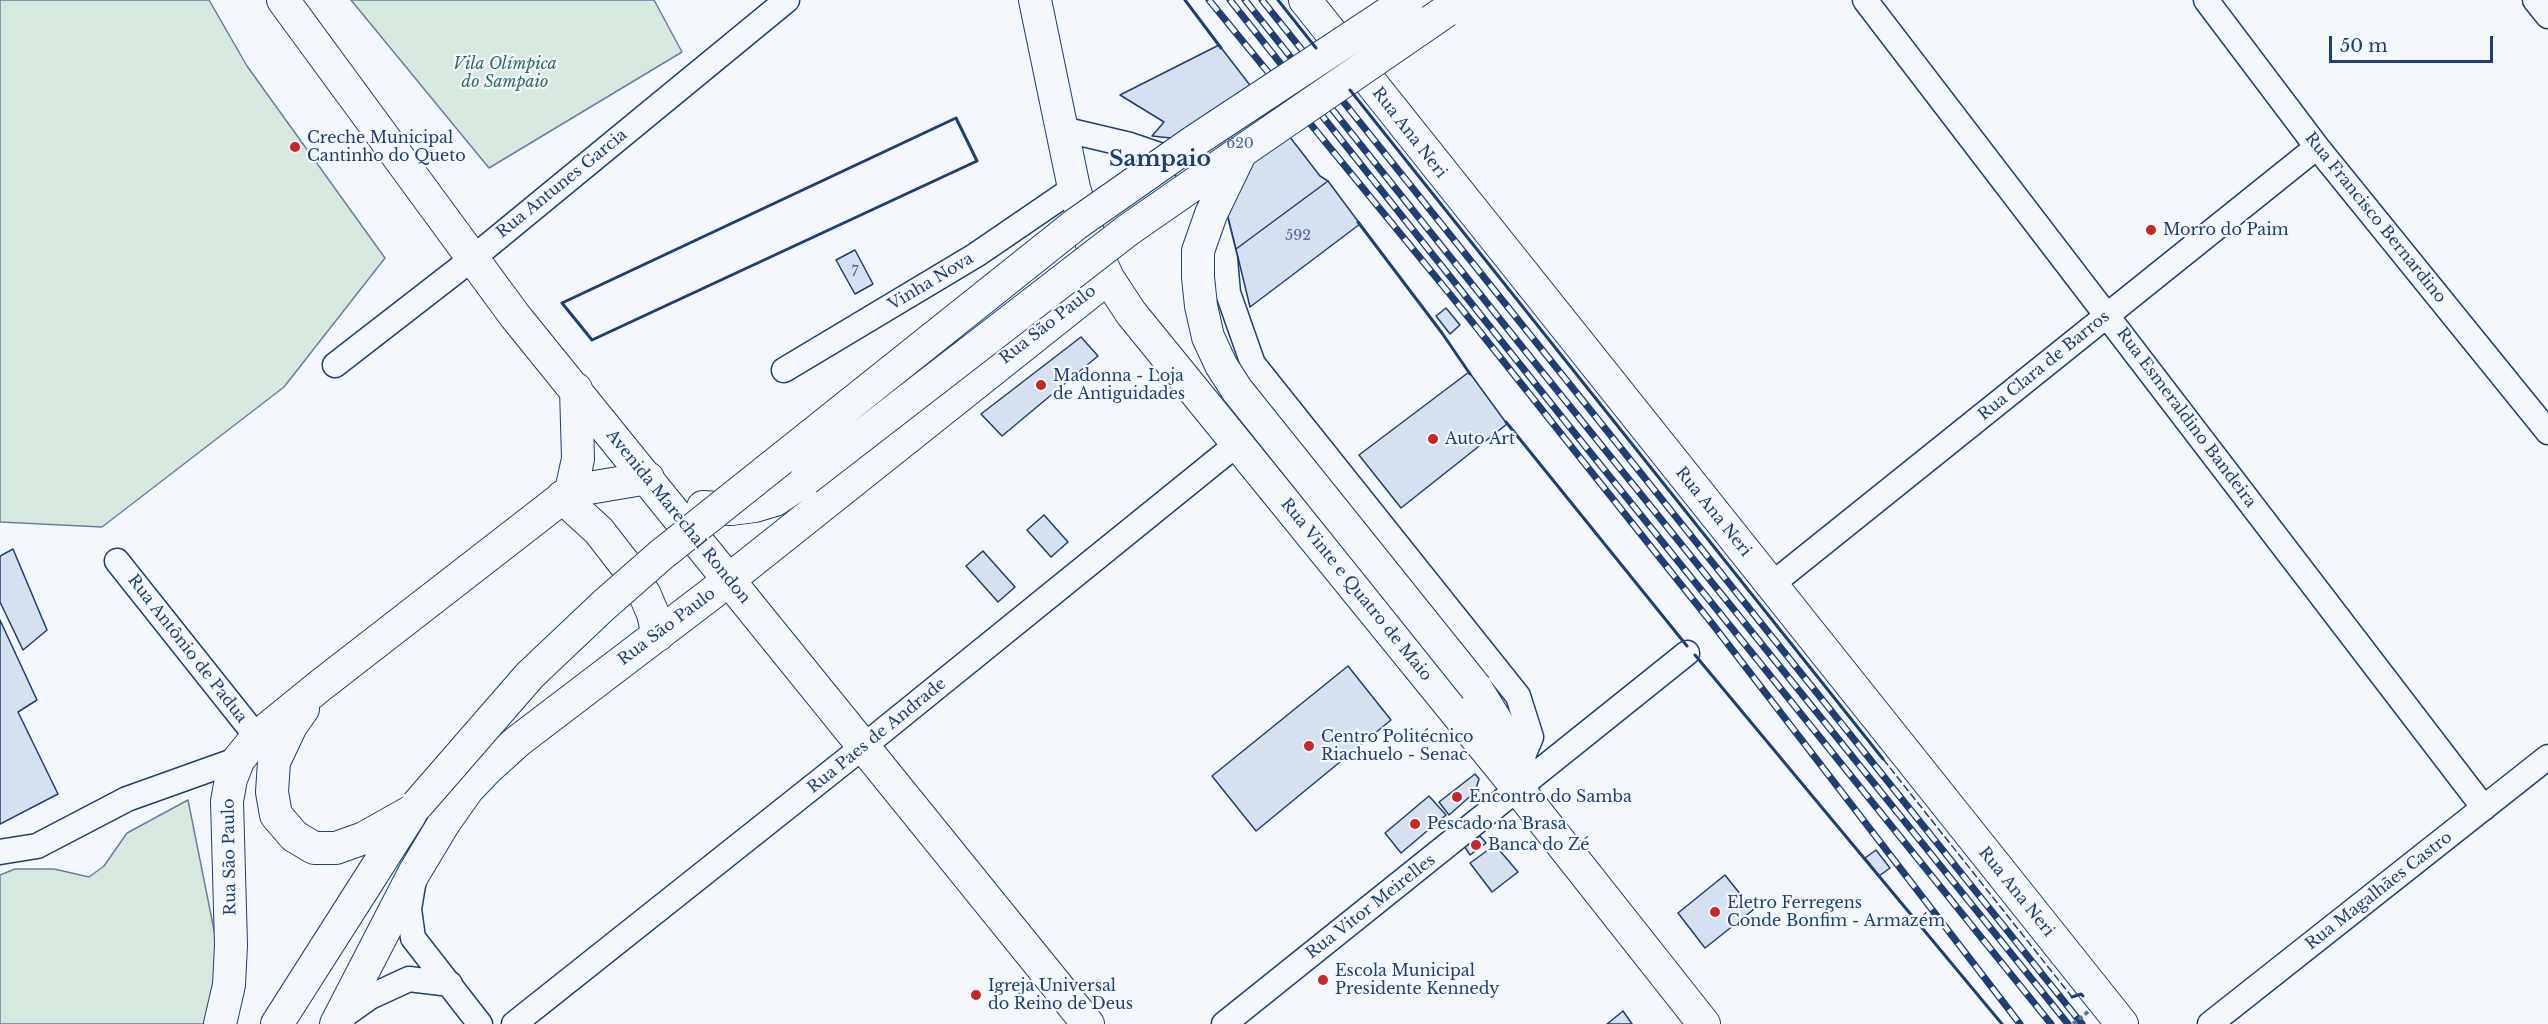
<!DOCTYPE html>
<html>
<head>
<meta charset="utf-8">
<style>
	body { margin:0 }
	#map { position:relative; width:2548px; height:1024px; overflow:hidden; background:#f4f7fb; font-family:"Libre Baskerville",serif }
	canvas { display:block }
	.scale { position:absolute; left:2329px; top:36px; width:164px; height:27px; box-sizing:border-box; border:3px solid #1d3f73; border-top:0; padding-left:8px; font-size:18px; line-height:21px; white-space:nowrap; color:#1d3f73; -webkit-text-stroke:4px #f4f7fb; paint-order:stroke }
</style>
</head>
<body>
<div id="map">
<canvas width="2548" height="1024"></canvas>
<div class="scale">50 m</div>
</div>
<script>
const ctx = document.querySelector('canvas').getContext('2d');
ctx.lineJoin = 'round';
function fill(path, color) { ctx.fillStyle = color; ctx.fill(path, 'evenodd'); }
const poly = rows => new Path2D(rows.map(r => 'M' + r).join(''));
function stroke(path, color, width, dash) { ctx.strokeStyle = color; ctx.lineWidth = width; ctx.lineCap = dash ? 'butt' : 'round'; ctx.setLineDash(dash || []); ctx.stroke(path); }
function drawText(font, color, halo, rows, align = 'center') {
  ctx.font = font + ' "Libre Baskerville",serif'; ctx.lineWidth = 4.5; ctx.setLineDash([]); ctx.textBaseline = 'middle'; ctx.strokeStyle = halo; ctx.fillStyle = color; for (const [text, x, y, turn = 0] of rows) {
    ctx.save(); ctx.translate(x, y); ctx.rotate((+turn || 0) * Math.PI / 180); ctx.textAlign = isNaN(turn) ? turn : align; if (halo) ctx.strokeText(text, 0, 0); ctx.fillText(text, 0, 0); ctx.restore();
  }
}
const green = poly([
	[0,0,209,0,247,66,385,258,284,387,102,527,0,522,0,0],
	[351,0,654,0,682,52,489,168,351,0],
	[188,800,220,960,204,1024,0,1024,0,875,15,869,54,869,89,877,104,866,127,833,188,800]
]);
const building = poly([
	[1219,45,1320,176,1328,181,1236,249,1227,213,1215,178,1197,150,1171,138,1152,136,1164,122,1120,95,1219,45],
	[1328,181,1360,224,1250,307,1236,249,1328,181],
	[855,250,873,284,855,294,836,260,855,250],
	[1446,308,1460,325,1450,334,1436,316,1446,308],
	[1081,337,1098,356,1002,436,981,414,1081,337],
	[1469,372,1507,424,1401,508,1359,455,1469,372],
	[1044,515,1068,542,1051,557,1027,530,1044,515],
	[13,549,47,630,23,650,0,602,0,556,13,549],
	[983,551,1015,587,998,602,966,566,983,551],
	[0,620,37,700,18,712,58,794,0,824,0,620],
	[1348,666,1391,720,1256,831,1212,776,1348,666],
	[1475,774,1479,779,1475,792,1449,815,1439,802,1475,774],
	[1429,796,1446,815,1401,853,1385,833,1429,796],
	[1480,836,1486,843,1470,855,1465,847,1480,836],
	[1495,845,1518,872,1492,892,1470,863,1495,845],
	[1876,850,1890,868,1879,876,1865,858,1876,850],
	[1725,875,1753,910,1705,948,1678,913,1725,875],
	[1623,1011,1632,1024,1607,1024,1623,1011]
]);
const minor = poly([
	[1865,0,2484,808],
	[2206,0,2317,147,2548,432],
	[2535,0,2548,16],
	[1062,129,1130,145,1180,162,1208,191,1225,259,1228,293,1253,364,1518,696,1531,737,1520,763],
	[335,365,473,258,787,0],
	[784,370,976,255,1074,188],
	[117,561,257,737],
	[1771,585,2317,147],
	[0,852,37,846,127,799,239,759],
	[413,885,409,909,413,938,480,1024],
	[339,1019,370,997,409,979,450,984],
	[514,1024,864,746,1237,444],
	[1224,1024,1687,653],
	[2210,1024,2548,757]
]);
const major = poly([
	[283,0,515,316,1088,1024],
	[1035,0,1074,188,1090,239,1108,278,1131,313,1519,790,1704,1024],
	[1305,0,2122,1024],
	[571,491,578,459,576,389],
	[562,497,599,531,630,571,645,595,653,614,658,635],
	[703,507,731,509,755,506,775,500,806,479],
	[1476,688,1519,758,1522,773,1519,789],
	[303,709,291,726,274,762,272,792,276,815,294,836,314,848,336,848,364,838,412,811],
	[220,1024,229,985,231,945,227,801,231,779,239,759,257,737,321,685,571,491,648,478],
	[277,1024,410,815],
	[336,1024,414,873,444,823,468,789,488,768,518,741,711,594,1108,278]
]);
const rail = poly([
	[1209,0,1453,298,1714,626,2020,1024],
	[1230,0,1569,426,2051,1024],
	[1245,0,1527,353,2068,1024],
	[1262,0,2082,1024]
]);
const pathBridge = poly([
	[2073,1024,2089,1011]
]);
const majorBridge = poly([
	[1446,11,1241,152,1211,214,1198,251,1198,277,1201,306,1208,337,1221,365,1237,390,1476,688],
	[806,479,1128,230,1236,155],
	[417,805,530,675,604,605,661,555,1076,224,1193,142,1408,0]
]);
const fence = poly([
	[1883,759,2072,997]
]);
const wall = poly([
	[1185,0,1221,48],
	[1278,0,1316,48],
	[1350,90,1883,759],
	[956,118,977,161,592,340,562,303,956,118],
	[1358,222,1442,333,1470,374],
	[1506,422,1687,646],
	[1695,655,2002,1024],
	[2072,997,2081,994,2083,996]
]);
const markers = [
	[295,147,6,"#c62828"],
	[2151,230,6,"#c62828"],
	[1041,385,6,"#c62828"],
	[1433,439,6,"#c62828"],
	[1309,746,6,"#c62828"],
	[1457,797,6,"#c62828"],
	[1415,824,6,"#c62828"],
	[1476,845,6,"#c62828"],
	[1715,912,6,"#c62828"],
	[1323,980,6,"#c62828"],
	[976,995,6,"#c62828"]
];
const numberNames = [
	["620",1240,144],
	["592",1298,236],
	["7",855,272]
];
const parkNames = [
	["Vila Olímpica",505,64],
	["do Sampaio",505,82]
];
const streetNames = [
	["Rua Ana Neri",1409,133,52],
	["Rua Antunes Garcia",562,184,-39],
	["Rua Francisco Bernardino",2375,218,51],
	["Vinha Nova",931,282,-31],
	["Rua São Paulo",1048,325,-38],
	["Rua Clara de Barros",2044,366,-39],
	["Rua Esmeraldino Bandeira",2186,418,53],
	["Rua Ana Neri",1713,512,51],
	["Avenida Marechal Rondon",678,517,51],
	["Rua Vinte e Quatro de Maio",1356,590,51],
	["Rua São Paulo",667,627,-37],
	["Rua Antônio de Padua",187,649,52],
	["Rua Paes de Andrade",877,736,-39],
	["Rua São Paulo",230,857,-91],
	["Rua Magalhães Castro",2379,891,-38],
	["Rua Ana Neri",2016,892,51],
	["Rua Vitor Meirelles",1371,907,-38]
];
const poiNames = [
	["Creche Municipal",307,138],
	["Cantinho do Queto",307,156],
	["Morro do Paim",2163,230],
	["Madonna - Loja",1053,376],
	["de Antiguidades",1053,394],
	["Auto Art",1445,439],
	["Centro Politécnico",1321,737],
	["Riachuelo - Senac",1321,755],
	["Encontro do Samba",1469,797],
	["Pescado na Brasa",1427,824],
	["Banca do Zé",1488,845],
	["Eletro Ferregens",1727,903],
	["Conde Bonfim - Armazém",1727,921],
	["Escola Municipal",1335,971],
	["Presidente Kennedy",1335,989],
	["Igreja Universal",988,986],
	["do Reino de Deus",988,1004]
];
const districtNames = [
	["Sampaio",1160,160]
];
fill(green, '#d7e8df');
stroke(green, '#687fa3', 1.5);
fill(building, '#d5e0f0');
stroke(building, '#1d3f73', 1.5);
stroke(minor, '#1d3f73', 27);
stroke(major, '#1d3f73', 34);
stroke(minor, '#f4f7fb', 24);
stroke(major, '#f4f7fb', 32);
stroke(rail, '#1d3f73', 7);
stroke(rail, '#f4f7fb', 4.5, [14]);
stroke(majorBridge, '#1d3f73', 34, []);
stroke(pathBridge, '#5e769c', 4, [4.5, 3]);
stroke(majorBridge, '#f4f7fb', 32);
stroke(fence, '#1d3f73', 1.5, [8, 3]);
stroke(wall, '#1d3f73', 3);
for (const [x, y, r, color] of markers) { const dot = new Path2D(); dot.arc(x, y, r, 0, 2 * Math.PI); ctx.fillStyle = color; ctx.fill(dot); stroke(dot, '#f4f7fb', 2); }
drawText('14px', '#4b6792', null, numberNames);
drawText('italic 16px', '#2c6c60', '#f4f7fb', parkNames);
drawText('16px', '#1d3f73', '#f4f7fb', streetNames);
drawText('16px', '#1d3f73', '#f4f7fb', poiNames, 'left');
drawText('bold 22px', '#1d3f73', '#f4f7fb', districtNames);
</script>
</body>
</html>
